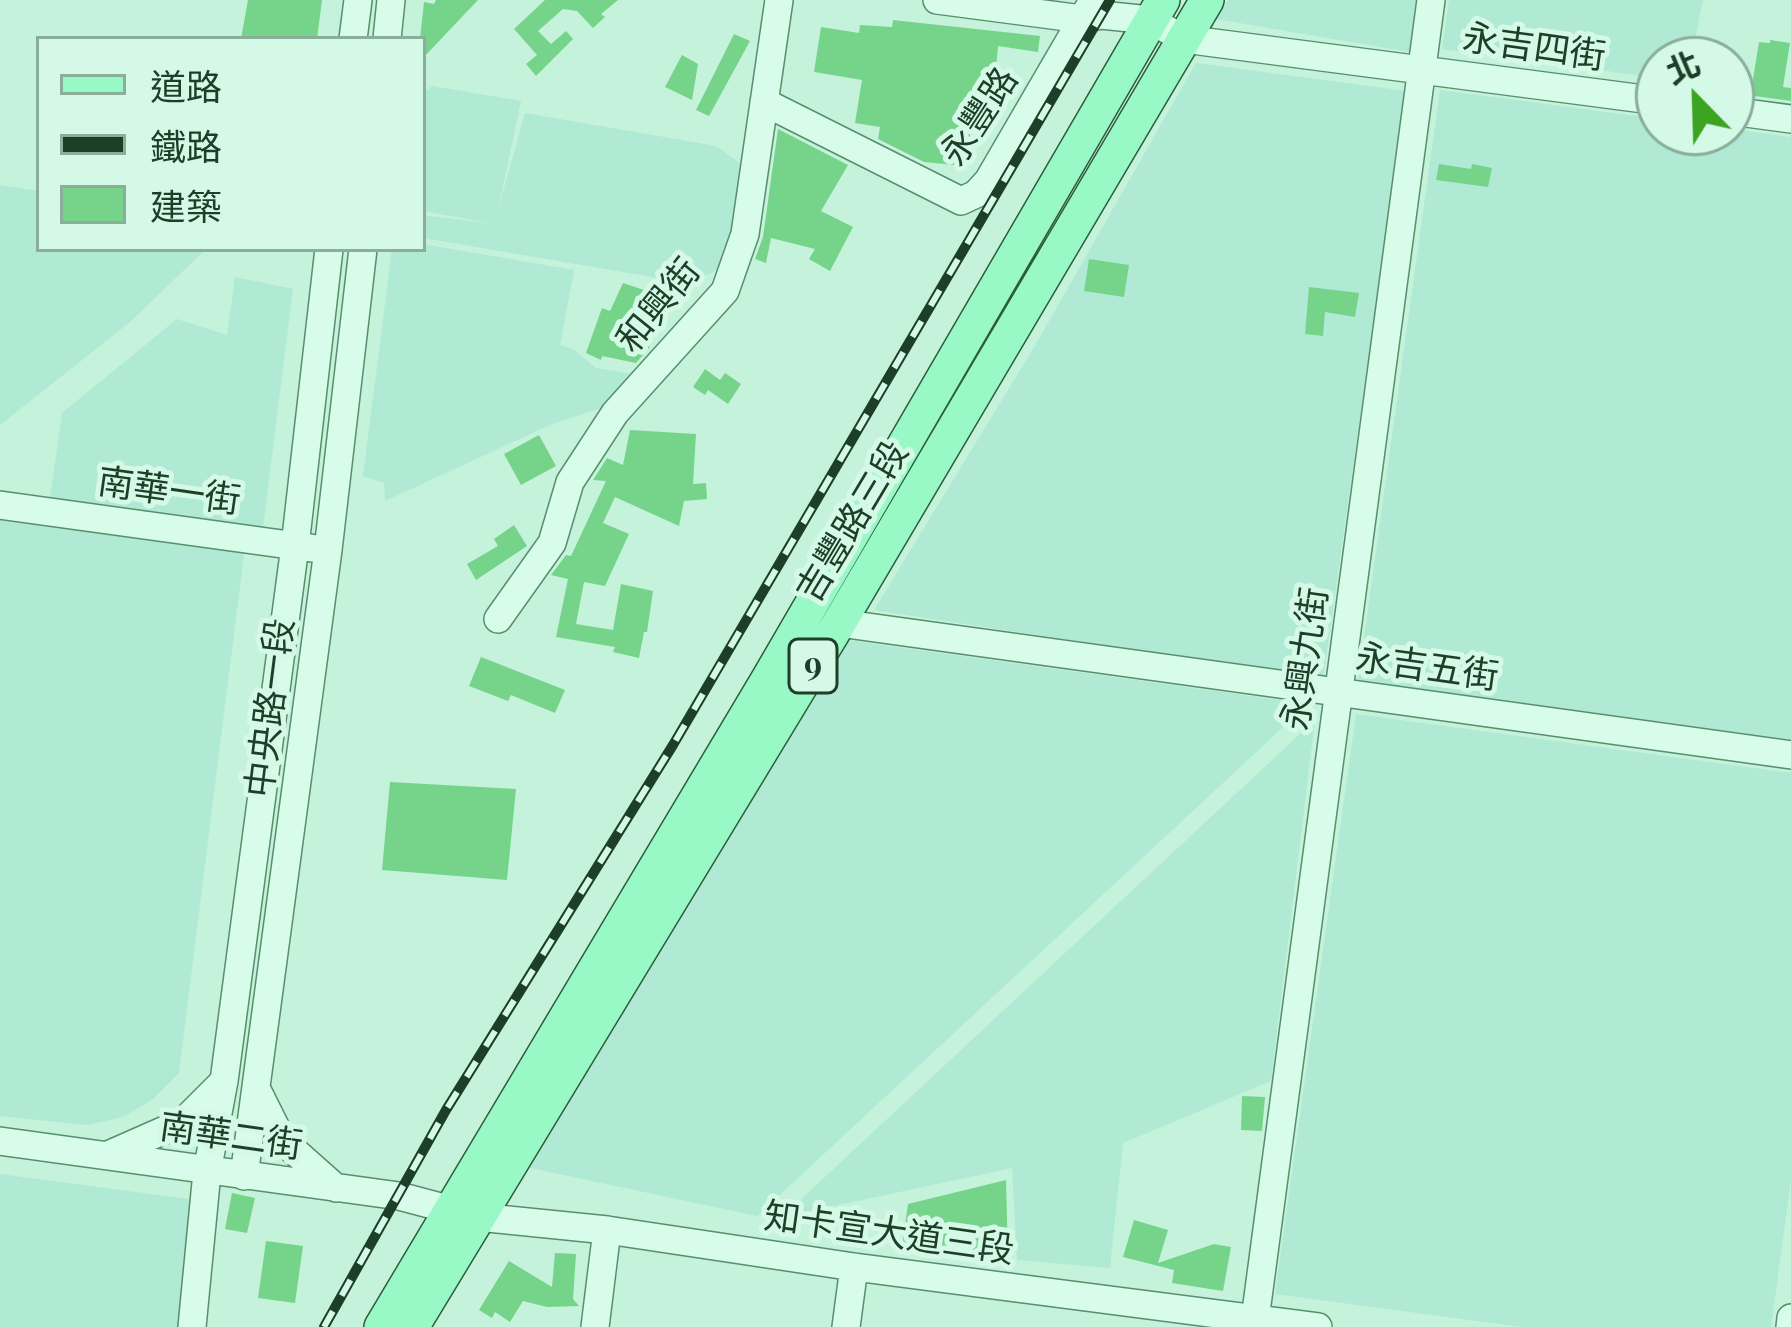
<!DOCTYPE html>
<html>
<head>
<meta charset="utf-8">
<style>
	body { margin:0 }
	#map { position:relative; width:1791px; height:1327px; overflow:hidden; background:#c4f2db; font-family:"Playfair Display","Noto Sans TC",serif }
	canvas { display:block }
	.legend { position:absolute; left:36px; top:36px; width:390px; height:216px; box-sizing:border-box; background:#d4f9e7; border:3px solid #8bae9a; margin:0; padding:15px 21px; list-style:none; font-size:36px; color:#1d3e27 }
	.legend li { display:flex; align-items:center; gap:24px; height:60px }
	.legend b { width:60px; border:3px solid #8bae9a }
	.north { position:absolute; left:1635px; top:36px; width:120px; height:120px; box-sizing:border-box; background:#d4f9e7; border:3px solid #8bae9a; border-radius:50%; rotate:337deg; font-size:33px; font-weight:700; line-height:48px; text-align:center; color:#1d3e27 }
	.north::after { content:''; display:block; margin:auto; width:42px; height:54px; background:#3da422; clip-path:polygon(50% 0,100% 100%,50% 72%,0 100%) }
</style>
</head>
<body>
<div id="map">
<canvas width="1791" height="1327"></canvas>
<ul class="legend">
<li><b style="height:15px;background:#98f9c7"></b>道路</li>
<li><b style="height:15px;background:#1d3e27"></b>鐵路</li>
<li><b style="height:33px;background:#76d48a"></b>建築</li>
</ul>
<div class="north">北</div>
</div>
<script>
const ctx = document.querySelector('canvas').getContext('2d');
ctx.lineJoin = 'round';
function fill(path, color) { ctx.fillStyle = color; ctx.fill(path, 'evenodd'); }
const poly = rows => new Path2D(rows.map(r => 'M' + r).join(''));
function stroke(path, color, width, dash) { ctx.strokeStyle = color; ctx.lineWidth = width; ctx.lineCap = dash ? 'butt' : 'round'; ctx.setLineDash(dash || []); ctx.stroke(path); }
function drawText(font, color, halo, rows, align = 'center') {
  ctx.font = font + ' "Playfair Display","Noto Sans TC",serif'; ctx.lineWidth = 10; ctx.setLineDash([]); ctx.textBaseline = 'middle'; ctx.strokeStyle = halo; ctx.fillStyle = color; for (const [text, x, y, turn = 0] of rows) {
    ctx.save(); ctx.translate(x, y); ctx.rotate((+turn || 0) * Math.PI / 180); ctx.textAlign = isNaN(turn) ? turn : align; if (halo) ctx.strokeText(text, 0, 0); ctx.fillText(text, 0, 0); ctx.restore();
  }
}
const farmland = poly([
	[1228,0,1416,0,1410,52,1216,19],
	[1449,0,1703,0,1691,60,1659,60,1659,78,1442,49],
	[1196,63,1406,91,1323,679,874,610,1036,344],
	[432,86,521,101,498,210,525,113,716,146,747,168,729,264,709,274,676,281,423,238,423,215,495,224,423,211,423,93],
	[1440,90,1659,119,1659,132,1731,129,1791,137,1791,740,1358,681],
	[0,185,39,191,39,249,206,249,130,322,0,425],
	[423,244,574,270,560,345,573,349,596,368,633,374,601,408,552,424,385,501,384,483,363,476,392,249,423,249],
	[235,277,293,289,263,527,50,498,62,413,177,319,227,335],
	[0,511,245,546,179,1073,152,1100,123,1117,87,1125,0,1116],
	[846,640,1308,704,757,1216,526,1167],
	[1356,714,1791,773,1791,1180,1771,1327,1522,1327,1275,1294],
	[1315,720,1271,1081,1123,1143,1110,1268,1017,1260,1012,1168,782,1217],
	[0,1174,196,1200,180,1327,0,1327]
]);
const building = poly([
	[248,0,322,0,317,39,241,39],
	[436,0,478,0,423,58,423,39,420,39,424,2,434,4],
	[545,0,618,0,601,14,605,17,593,28,577,11,563,9,538,31,551,44,566,31,573,39,536,76,526,64,537,55,514,29],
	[893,20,1040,36,1038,52,998,46,995,80,977,81,966,166,924,162,878,139,880,127,855,123,862,80,814,72,821,27,859,33,860,25,892,27],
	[734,34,750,41,709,116,696,110],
	[1770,40,1790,43,1783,87,1791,88,1791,101,1732,93,1734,83,1752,85,1759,42,1770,43],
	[682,55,698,64,692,100,665,87],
	[778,129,848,165,821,211,853,227,830,271,809,259,815,249,771,238,766,263,755,259,763,237],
	[1439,164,1471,169,1472,164,1492,168,1488,187,1436,180],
	[1089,259,1129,265,1124,297,1084,291],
	[623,283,662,296,656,311,640,305,624,341,650,347,636,363,602,356,601,360,586,353,602,308,610,311],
	[1309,287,1359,293,1355,317,1325,312,1323,336,1305,334],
	[705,369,720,380,725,373,741,384,728,404,708,390,705,395,693,387],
	[630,430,696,434,693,484,706,483,707,499,684,501,679,526,615,497,603,523,629,534,605,586,584,582,576,624,613,630,621,584,653,591,647,632,644,632,639,658,613,652,615,647,556,637,568,579,551,575,566,555,571,556,606,481,593,480,607,458,623,465],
	[539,435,556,466,521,485,504,454],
	[514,525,527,546,476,580,467,564,498,546,494,539],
	[481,657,565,690,555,713,511,695,508,701,469,686],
	[390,782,516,789,507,880,382,870],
	[1242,1096,1265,1097,1262,1131,1241,1130],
	[1006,1180,1008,1258,902,1248,908,1204],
	[232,1193,255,1198,247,1233,225,1229],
	[1134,1220,1168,1230,1158,1263,1214,1244,1231,1247,1223,1291,1172,1283,1174,1270,1123,1257],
	[266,1241,303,1246,295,1303,258,1298],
	[555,1253,576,1254,573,1299,579,1306,547,1307,523,1301,510,1322,495,1312,492,1318,479,1310,509,1261,552,1287]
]);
const minor = poly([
	[937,0,1082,19,1101,15,1150,20,1184,39,1659,101],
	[353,39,358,0],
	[387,39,391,0],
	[764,102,961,201,976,194,988,181,1091,4],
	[1731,111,1791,119],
	[0,505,311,548],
	[498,619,552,543,570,482,615,413,725,291,745,234,779,0],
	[839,623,1791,755],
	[258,1092,282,1140,336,1188],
	[0,1141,399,1196,478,1217,607,1230,854,1267,1318,1327],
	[108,1155,183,1122,224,1081],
	[244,1176,328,550,363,249],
	[192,1327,207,1172,224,1081,295,546,329,249],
	[595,1327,607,1230],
	[846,1327,854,1267],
	[1254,1327,1431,0],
	[1790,1327,1791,1318]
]);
const major = poly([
	[381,1327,768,679,1163,0],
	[412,1327,839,623,1207,0]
]);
const rail = poly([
	[324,1327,446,1110,673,745,1110,0]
]);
const shields = [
	[813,666,48]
];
const shieldNames = [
	["9",813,666]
];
const streetNames = [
	["永吉四街",1534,48,8],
	["永豐路",980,117,-57],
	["和興街",659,306,-51],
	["南華一街",169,492,8],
	["吉豐路三段",853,522,-59],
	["永興九街",1306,659,-82],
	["永吉五街",1427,668,8],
	["中央路一段",271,708,-83],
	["南華二街",231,1137,8],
	["知卡宣大道三段",889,1234,8]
];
fill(farmland, '#b0e9d4');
fill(building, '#76d48a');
stroke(minor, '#588f6a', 30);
stroke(major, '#2c5d39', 36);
stroke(minor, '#d8fcea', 27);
stroke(major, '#98f9c7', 33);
stroke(rail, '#1d3e27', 10);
stroke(rail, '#d4f9e7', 6, [18]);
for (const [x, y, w] of shields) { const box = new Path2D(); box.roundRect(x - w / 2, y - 27, w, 54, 9); ctx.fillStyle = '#d4f9e7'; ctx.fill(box); stroke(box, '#1d3e27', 3); }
drawText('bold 33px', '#1d3e27', null, shieldNames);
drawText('36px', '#1d3e27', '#d4f9e7', streetNames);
</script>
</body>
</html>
